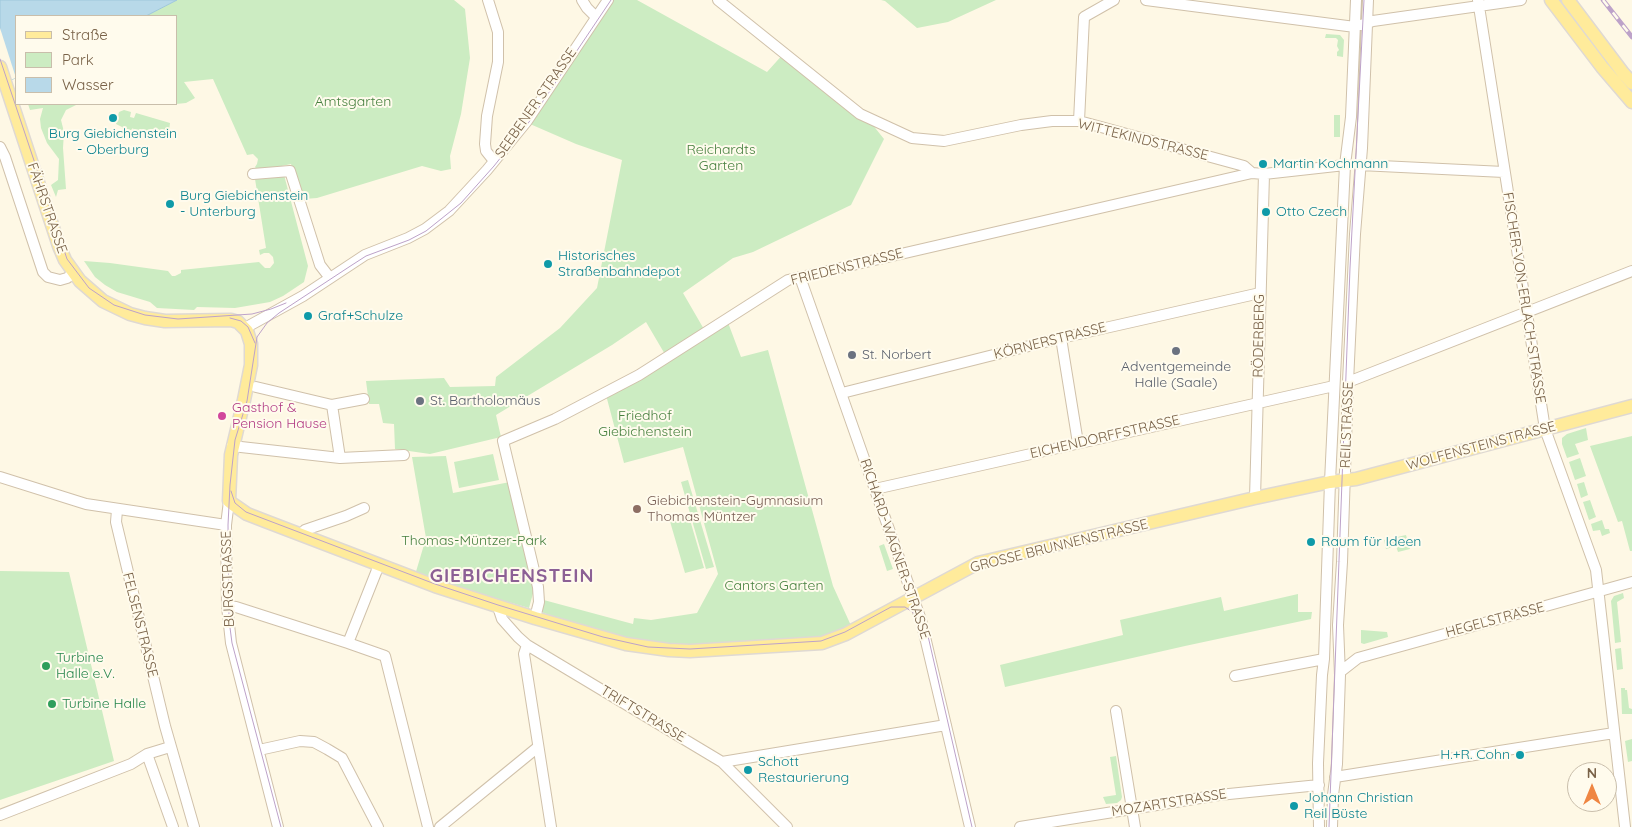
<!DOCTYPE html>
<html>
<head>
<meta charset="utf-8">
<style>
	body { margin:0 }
	#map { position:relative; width:1632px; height:827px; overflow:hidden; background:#fef8e5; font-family:Quicksand,sans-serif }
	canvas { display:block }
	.legend { position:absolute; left:15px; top:15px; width:162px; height:90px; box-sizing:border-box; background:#fffbed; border:1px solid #c9beab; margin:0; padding:6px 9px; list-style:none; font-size:15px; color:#796248 }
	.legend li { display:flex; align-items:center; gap:10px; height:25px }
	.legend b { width:25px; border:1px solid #c9beab }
	.north { position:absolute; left:1567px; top:762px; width:50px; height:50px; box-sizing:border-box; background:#fffbed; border:1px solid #c9beab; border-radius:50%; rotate:0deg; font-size:14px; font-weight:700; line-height:20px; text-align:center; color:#796248 }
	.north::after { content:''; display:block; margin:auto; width:18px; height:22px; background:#ef8643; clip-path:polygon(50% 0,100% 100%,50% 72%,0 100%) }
</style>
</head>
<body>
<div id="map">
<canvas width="1632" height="827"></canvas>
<ul class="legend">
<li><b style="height:6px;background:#ffeb9b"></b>Straße</li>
<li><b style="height:14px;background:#ccecc2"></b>Park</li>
<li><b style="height:14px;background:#b8d9e9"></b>Wasser</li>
</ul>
<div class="north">N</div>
</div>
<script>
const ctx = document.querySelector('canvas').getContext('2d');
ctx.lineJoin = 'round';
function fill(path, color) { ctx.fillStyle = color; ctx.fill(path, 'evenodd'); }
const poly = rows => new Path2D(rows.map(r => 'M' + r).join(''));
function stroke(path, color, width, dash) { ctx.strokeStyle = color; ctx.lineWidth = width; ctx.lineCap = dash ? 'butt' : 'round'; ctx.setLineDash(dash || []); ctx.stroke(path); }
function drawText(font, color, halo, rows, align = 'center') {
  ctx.font = font + ' Quicksand,sans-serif'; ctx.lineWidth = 4; ctx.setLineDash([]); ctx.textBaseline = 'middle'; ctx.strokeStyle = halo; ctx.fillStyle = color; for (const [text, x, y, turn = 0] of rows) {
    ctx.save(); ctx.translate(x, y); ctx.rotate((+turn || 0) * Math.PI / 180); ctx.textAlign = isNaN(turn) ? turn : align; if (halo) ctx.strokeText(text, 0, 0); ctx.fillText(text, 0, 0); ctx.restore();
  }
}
const green = poly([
	[177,0,454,0,465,9,470,58,461,114,450,156,451,169,441,171,422,166,317,198,304,199,291,164,258,171,255,167,257,164,258,159,253,154,247,155,213,79,184,82,195,98,186,103,176,104,176,16,146,16],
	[611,0,637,0,767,72,785,52,860,109,884,139,851,205,753,252,733,258,683,293,705,331,666,356,646,322,612,345,496,415,501,437,430,454,395,449,394,424,383,423,379,404,369,404,366,381,444,378,450,387,495,386,496,377,560,328,597,288,622,160,576,144,530,124],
	[881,0,996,0,948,22,917,28,885,1],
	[1326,34,1340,35,1344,40,1343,57,1337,56,1337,52,1339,50,1337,46,1338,40,1336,38,1325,38],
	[28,104,78,104,66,110,61,120,64,132,63,148,66,189,58,190,56,197,51,185,58,180,59,159,47,143,41,128,40,119,43,108,30,110],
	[124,110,131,112,130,117,134,118,136,113,170,123,169,131,151,129,150,133,134,131,133,128,131,130,122,130,122,127,116,124,119,112],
	[1334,115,1340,115,1340,137,1334,137],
	[283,171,308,266,304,282,283,296,270,302,235,308,197,307,194,310,157,308,150,302,117,292,105,285,95,277,84,261,110,263,168,271,172,276,175,276,181,273,181,270,259,262,265,268,270,268,274,263,273,257,269,253,264,253,260,255,259,250,266,248,255,179],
	[727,320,741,357,768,350,833,586,853,630,821,640,661,647,591,629,538,611,540,599,633,624,634,618,651,620,697,613,718,574,683,447,624,463,606,395],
	[1586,428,1588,440,1575,444,1579,454,1567,458,1562,444,1562,438,1567,434],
	[1632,436,1632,551,1630,551,1622,521,1618,522,1590,446],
	[493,454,499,480,459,488,454,462],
	[446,456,453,493,510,482,535,586,529,608,415,575,426,538,412,457],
	[1580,458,1586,476,1575,480,1569,462],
	[688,480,714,567,706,569,681,482],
	[1584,482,1588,495,1581,498,1577,484],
	[1590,500,1596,517,1589,520,1583,502],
	[688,513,704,568,685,573,669,518],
	[1602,520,1605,529,1609,529,1610,533,1602,536,1600,530,1593,531,1591,524],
	[1406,535,1410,549,1398,552,1396,546,1386,549,1384,540],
	[884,544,893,569,887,571,879,546],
	[0,571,69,572,114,761,0,800],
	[1623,593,1624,598,1617,602,1621,642,1615,643,1611,601,1614,596],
	[1298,594,1298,612,1312,612,1311,619,1185,646,1005,687,1000,665,1123,635,1120,620,1221,597,1224,611],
	[1361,630,1387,632,1388,637,1364,644,1361,643],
	[1621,648,1623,669,1617,670,1615,649],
	[1621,688,1625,688,1625,690,1627,690,1629,708,1632,709,1632,714,1622,714],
	[1632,739,1632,761,1628,762,1625,741],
	[1116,756,1122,797,1121,800,1117,803,1106,804,1103,797,1116,795,1110,757]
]);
const water = poly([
	[0,0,177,0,146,16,16,16,16,78,0,83,0,0]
]);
const pier = poly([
	[0,28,16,78,0,83]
]);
const minor = poly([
	[488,0,498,32,498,62,487,116,485,144,486,151,494,161],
	[582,0,587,8,596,17],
	[718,0,860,114,912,138,944,141,1021,125,1052,121,1079,121,1244,166,1252,173],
	[1146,0,1355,27],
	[1478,0,1545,429,1596,570,1625,827],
	[1361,25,1373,21,1521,0],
	[1079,121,1084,17,1114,0],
	[0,147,5,157,43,272,48,277,60,280,67,278,74,273],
	[1360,165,1504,172],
	[253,174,290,171,320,265,330,278],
	[800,277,921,620,970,827],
	[245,328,303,296,365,255,408,238,425,229,449,211,487,170,527,121,608,0],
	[1061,338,1078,443],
	[1348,382,1632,271],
	[256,387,332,405,340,458],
	[842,393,1061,338,1260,293],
	[332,405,364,399],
	[232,446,340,458,404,455],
	[0,477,86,504,226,525],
	[875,489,1334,386],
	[1255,498,1264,174],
	[229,501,226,525,227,606,231,643,278,827],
	[117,510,116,522,165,726,194,827],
	[301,534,305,530,346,516,364,508],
	[227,606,236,607,348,643,379,565],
	[498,607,502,619,518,637,527,645,722,762,787,827],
	[535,618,539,602,538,587,503,441,555,419,639,375,788,280,1252,173,1264,174,1345,165],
	[348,643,385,656,428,827],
	[527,645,524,654,551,827],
	[1340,672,1358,658,1632,582],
	[1235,676,1324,659],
	[1116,711,1135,827],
	[259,750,300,741,314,742,327,749,342,758,378,827],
	[147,754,173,827],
	[722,762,946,725],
	[1335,777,1614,733],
	[0,815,131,764,147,754,170,747],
	[440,827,538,747],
	[1020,827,1219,795,1319,785],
	[1319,827,1318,763,1322,675,1324,659,1330,482,1345,165,1351,117,1356,0],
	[1332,827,1333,795,1337,764,1340,675,1338,625,1342,562,1348,382,1355,234,1362,148,1368,0]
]);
const major = poly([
	[1551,0,1602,67,1632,102],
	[1568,0,1623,73,1632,83],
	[0,67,59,246,65,260,80,281,103,301,130,314,145,318,165,321,231,320,238,322,247,331,251,344,251,365,244,400,231,455,229,501,234,505,247,514,265,521,435,586,535,618,626,644,669,650,690,651,822,643,846,634,978,563,1255,498,1330,482,1356,479,1632,406]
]);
const tram = poly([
	[0,59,67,259,89,288,114,305,145,315,178,319,252,314,271,309,286,303],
	[230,318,241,321,248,327,255,343],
	[231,491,235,503,246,512,435,584,498,605,603,637,648,647,690,649,821,641,845,632,891,607,905,607,918,616,924,623,928,636,972,827],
	[281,827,232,643,229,620,228,525,230,485,235,440,247,401,257,337,267,323,279,313,352,265,366,256,409,240,426,231,461,203,494,166,529,122,611,0],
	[1329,827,1350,268,1364,0]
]);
const rail = poly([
	[1603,0,1632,37]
]);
const markers = [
	[113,118,5,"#0f9aa8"],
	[1263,164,5,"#0f9aa8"],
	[170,204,5,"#0f9aa8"],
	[1266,212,5,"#0f9aa8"],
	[548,264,5,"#0f9aa8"],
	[308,316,5,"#0f9aa8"],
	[1176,351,5,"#6b7280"],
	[852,355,5,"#6b7280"],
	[420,401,5,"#6b7280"],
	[222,416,5,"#d1479c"],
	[637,509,5,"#8d6e63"],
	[1311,542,5,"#0f9aa8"],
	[46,666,5,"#2e9e5b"],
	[52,704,5,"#2e9e5b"],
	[1520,755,5,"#0f9aa8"],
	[748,770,5,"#0f9aa8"],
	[1294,806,5,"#0f9aa8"]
];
const parkNames = [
	["Amtsgarten",353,102],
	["Reichardts",721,150],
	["Garten",721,166],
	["Friedhof",645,416],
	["Giebichenstein",645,432],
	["Thomas-Müntzer-Park",474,541],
	["Cantors Garten",774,586]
];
const streetNames = [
	["SEEBENER STRASSE",536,103,-55],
	["WITTEKINDSTRASSE",1143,140,14],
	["FÄHRSTRASSE",47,208,71],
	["FRIEDENSTRASSE",847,267,-14],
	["FISCHER-VON-ERLACH-STRASSE",1524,298,81],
	["RÖDERBERG",1259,336,-89],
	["KÖRNERSTRASSE",1050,341,-14],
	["REILSTRASSE",1347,425,-88],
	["EICHENDORFFSTRASSE",1105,437,-13],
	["WOLFENSTEINSTRASSE",1481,446,-15],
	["GROSSE BRUNNENSTRASSE",1059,546,-14],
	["RICHARD-WAGNER-STRASSE",895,549,71],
	["BURGSTRASSE",228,579,-92],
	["HEGELSTRASSE",1495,620,-15],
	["FELSENSTRASSE",140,625,76],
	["TRIFTSTRASSE",643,714,31],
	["MOZARTSTRASSE",1169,803,-9]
];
const cultureNames = [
	["Burg Giebichenstein",113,134,"center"],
	["- Oberburg",113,150,"center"],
	["Martin Kochmann",1273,164],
	["Burg Giebichenstein",180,196],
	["- Unterburg",180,212],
	["Otto Czech",1276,212],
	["Historisches",558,256],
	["Straßenbahndepot",558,272],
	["Graf+Schulze",318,316],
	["Raum für Ideen",1321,542],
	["H.+R. Cohn",1510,755,"right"],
	["Schott",758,762],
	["Restaurierung",758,778],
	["Johann Christian",1304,798],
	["Reil Büste",1304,814]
];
const worshipNames = [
	["St. Norbert",862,355],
	["Adventgemeinde",1176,367,"center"],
	["Halle (Saale)",1176,383,"center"],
	["St. Bartholomäus",430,401]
];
const hotelNames = [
	["Gasthof &",232,408],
	["Pension Hause",232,424]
];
const educationNames = [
	["Giebichenstein-Gymnasium",647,501],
	["Thomas Müntzer",647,517]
];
const leisureNames = [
	["Turbine",56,658],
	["Halle e.V.",56,674],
	["Turbine Halle",62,704]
];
const districtNames = [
	["GIEBICHENSTEIN",512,576]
];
fill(green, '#ccecc2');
fill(water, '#b8d9e9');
stroke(water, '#9ec7db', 1);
fill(pier, '#fef8e5');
stroke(minor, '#d0c1aa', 12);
stroke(major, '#dfd9d3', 15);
stroke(minor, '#fff', 10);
stroke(major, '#ffeb9b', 12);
stroke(tram, '#bda2c9', 1);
stroke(rail, '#bda2c9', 4.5);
stroke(rail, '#fffbed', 2.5, [8]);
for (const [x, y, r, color] of markers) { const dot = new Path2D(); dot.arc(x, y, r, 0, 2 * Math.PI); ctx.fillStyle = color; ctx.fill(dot); stroke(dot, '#fffbed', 2); }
drawText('14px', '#47803f', '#fffbed', parkNames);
drawText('14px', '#796248', '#fffbed', streetNames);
drawText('14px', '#0d838f', '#fffbed', cultureNames, 'left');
drawText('14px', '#5b616d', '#fffbed', worshipNames, 'left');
drawText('14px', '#b23c85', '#fffbed', hotelNames, 'left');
drawText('14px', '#785e54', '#fffbed', educationNames, 'left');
drawText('14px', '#27864d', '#fffbed', leisureNames, 'left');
ctx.letterSpacing = '1px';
drawText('bold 19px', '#8c6095', '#fffbed', districtNames);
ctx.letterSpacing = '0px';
</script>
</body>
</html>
